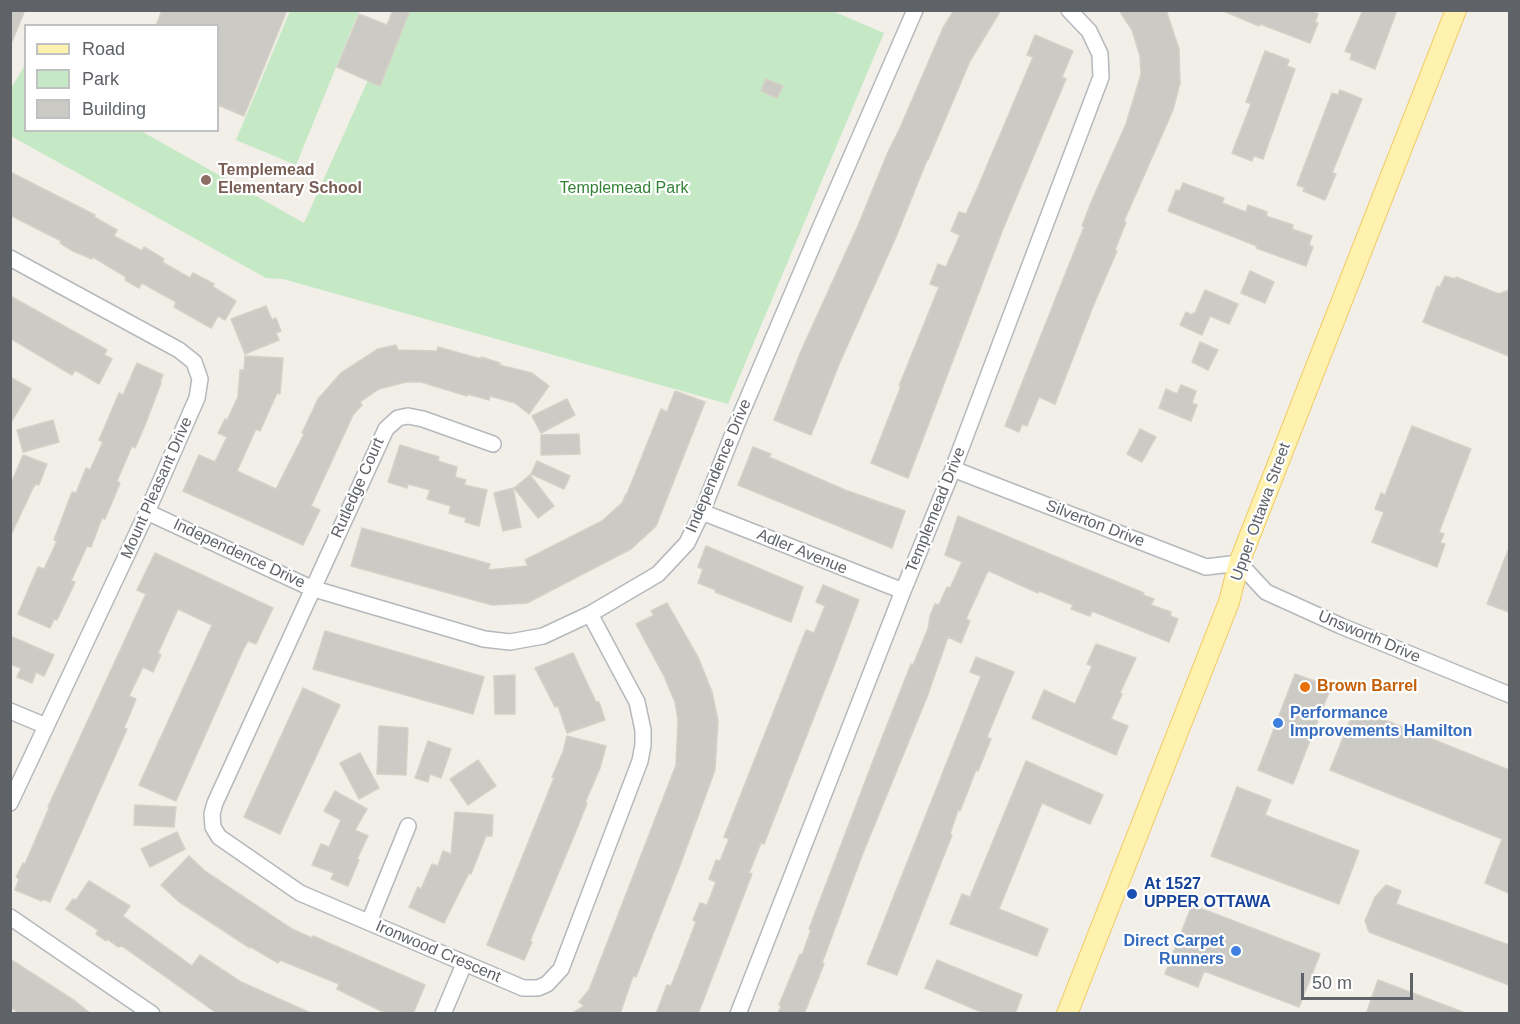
<!DOCTYPE html>
<html>
<head>
<meta charset="utf-8">
<style>
	body { margin:0 }
	#map { position:relative; width:1520px; height:1024px; overflow:hidden; background:#f1efe8; font-family:Helvetica,sans-serif }
	canvas { display:block }
	.frame { position:absolute; inset:0; border:12px solid #5f6368; pointer-events:none }
	.legend { position:absolute; left:24px; top:24px; width:195px; height:108px; box-sizing:border-box; background:#fff; border:2px solid #bfc1c3; margin:0; padding:8px 10px; list-style:none; font-size:18px; color:#5f6368 }
	.legend li { display:flex; align-items:center; gap:12px; height:30px }
	.legend b { width:30px; border:2px solid #bfc1c3 }
	.scale { position:absolute; left:1301px; top:973px; width:112px; height:27px; box-sizing:border-box; border:3px solid #5f6368; border-top:0; padding-left:8px; font-size:18px; line-height:21px; white-space:nowrap; color:#5f6368; -webkit-text-stroke:4px #fff; paint-order:stroke }
</style>
</head>
<body>
<div id="map">
<canvas width="1520" height="1024"></canvas>
<div class="frame"></div>
<ul class="legend">
<li><b style="height:8px;background:#fff2af"></b>Road</li>
<li><b style="height:16px;background:#c5e8c5"></b>Park</li>
<li><b style="height:16px;background:#cccac5"></b>Building</li>
</ul>
<div class="scale">50 m</div>
</div>
<script>
const ctx = document.querySelector('canvas').getContext('2d');
ctx.lineJoin = 'round';
function fill(path, color) { ctx.fillStyle = color; ctx.fill(path, 'evenodd'); }
const poly = rows => new Path2D(rows.map(r => 'M' + r).join(''));
function stroke(path, color, width, dash) { ctx.strokeStyle = color; ctx.lineWidth = width; ctx.lineCap = dash ? 'butt' : 'round'; ctx.setLineDash(dash || []); ctx.stroke(path); }
function drawText(font, color, halo, rows, align = 'center') {
  ctx.font = font + ' Helvetica,sans-serif'; ctx.lineWidth = 4.5; ctx.setLineDash([]); ctx.textBaseline = 'middle'; ctx.strokeStyle = halo; ctx.fillStyle = color; for (const [text, x, y, turn = 0] of rows) {
    ctx.save(); ctx.translate(x, y); ctx.rotate((+turn || 0) * Math.PI / 180); ctx.textAlign = isNaN(turn) ? turn : align; if (halo) ctx.strokeText(text, 0, 0); ctx.fillText(text, 0, 0); ctx.restore();
  }
}
const green = poly([
	[830,10,884,33,728,404,283,279,266,278,11,136,10,90,25,65,26,130,141,131,304,223,399,11],
	[290,11,359,11,296,165,236,140]
]);
const building = poly([
	[10,10,25,10,11,44,10,44,10,10],
	[162,10,287,10,244,116,218,105,218,26,156,26,162,10],
	[393,10,410,10,380,86,337,67,359,14,387,25,393,10],
	[954,10,1001,10,970,61,928,160,927,160,896,237,840,362,811,435,774,420,801,351,857,228,888,152,900,128,943,28,954,10],
	[1119,10,1166,10,1179,49,1180,83,1173,110,1124,221,1126,222,1115,250,1117,251,1094,304,1055,404,1039,397,1027,426,1022,424,1019,432,1005,426,1084,227,1082,226,1092,200,1126,124,1141,74,1140,56,1132,30,1119,10],
	[1221,10,1310,10,1318,14,1315,22,1318,23,1310,43,1260,24,1259,26,1221,10],
	[1363,10,1397,10,1375,69,1350,59,1352,54,1345,51,1363,10],
	[1035,35,1073,51,1062,77,1066,79,1003,229,908,478,871,463,901,386,899,386,939,287,930,284,938,264,946,267,960,235,951,231,959,212,966,214,978,187,1033,57,1027,55,1035,35],
	[1265,51,1289,60,1287,66,1295,69,1263,159,1254,156,1252,161,1232,153,1251,104,1246,102,1265,51],
	[766,79,783,86,777,98,761,91,766,79],
	[1340,90,1362,99,1332,173,1336,174,1325,200,1303,191,1305,188,1297,185,1332,93,1338,95,1340,90],
	[10,172,95,215,94,217,117,230,114,236,142,251,144,247,164,259,162,262,190,278,193,273,214,284,213,287,236,301,225,320,218,316,211,328,174,307,176,302,142,283,139,288,125,280,126,277,93,257,92,259,73,251,60,243,61,241,10,215,10,172],
	[1183,183,1224,198,1222,203,1246,212,1248,205,1267,212,1266,216,1293,225,1292,229,1312,236,1309,245,1313,247,1306,266,1256,248,1257,246,1168,211,1176,190,1180,191,1183,183],
	[1250,271,1274,282,1265,303,1241,293,1250,271],
	[1445,276,1455,279,1456,277,1499,294,1509,290,1509,356,1423,322,1437,286,1440,287,1445,276],
	[1205,290,1238,304,1229,324,1210,316,1202,335,1180,325,1186,312,1192,315,1193,313,1195,313,1205,290],
	[10,296,107,350,104,355,112,359,99,384,75,370,72,375,10,338,10,296],
	[266,306,272,320,276,318,281,331,276,333,279,340,245,354,231,319,266,306],
	[1200,342,1218,350,1208,370,1192,362,1200,342],
	[396,345,398,350,437,351,438,347,481,359,481,357,500,363,499,365,532,373,549,386,529,414,515,403,490,396,489,400,467,394,467,396,421,382,406,382,379,389,360,402,362,405,353,415,311,506,320,510,303,545,183,491,199,455,215,462,227,437,218,433,225,419,227,420,238,397,240,370,244,370,245,356,283,358,280,394,277,393,260,431,256,429,237,471,276,489,304,434,302,433,318,399,341,373,378,349,396,345],
	[137,363,163,375,160,382,161,383,145,425,135,448,132,446,117,481,120,483,105,519,102,518,91,547,87,546,71,581,75,582,70,593,57,620,54,619,50,628,18,614,38,567,44,569,57,541,54,540,72,492,76,493,86,468,90,470,103,442,99,440,119,393,123,395,137,363],
	[10,377,31,389,10,424,10,377],
	[1181,385,1196,391,1192,403,1197,405,1191,421,1159,408,1166,389,1177,394,1181,385],
	[675,391,705,402,656,526,631,549,527,603,492,605,351,566,362,528,490,564,488,570,528,566,525,560,602,521,622,503,626,494,627,494,661,409,667,412,675,391],
	[567,399,575,415,541,433,532,416,567,399],
	[53,420,59,442,23,452,17,430,53,420],
	[1412,426,1471,449,1439,532,1444,534,1440,543,1445,544,1437,567,1372,542,1384,512,1375,509,1381,493,1385,495,1412,426],
	[1140,429,1156,437,1142,462,1127,454,1140,429],
	[579,434,580,454,541,455,541,435,579,434],
	[400,445,439,457,438,461,457,467,455,477,466,480,464,485,487,490,479,526,465,522,466,518,449,513,451,506,427,499,430,490,408,484,407,488,388,482,400,445],
	[753,447,771,454,769,457,845,490,905,511,892,548,738,485,753,447],
	[23,455,47,464,39,485,36,484,33,488,10,537,10,486,23,455],
	[537,461,570,476,564,489,531,474,537,461],
	[530,475,554,506,538,518,514,488,530,475],
	[513,488,521,527,503,531,494,493,513,488],
	[958,516,1144,593,1143,595,1154,599,1151,605,1171,612,1170,616,1178,619,1169,642,1092,611,1090,616,1071,609,1073,605,1039,591,1038,593,989,571,987,573,966,619,970,621,961,643,948,637,927,697,863,853,822,963,824,964,804,1014,778,1014,781,1006,779,1005,800,954,802,955,811,930,809,929,873,761,911,664,913,665,928,629,930,616,935,604,939,605,947,587,950,588,962,562,945,555,958,516],
	[706,546,803,587,791,622,715,592,716,590,698,583,703,569,698,567,706,546],
	[1509,548,1509,612,1487,604,1509,548],
	[155,553,273,608,256,644,248,641,243,650,176,801,139,785,212,625,178,609,158,653,161,655,153,672,143,667,129,696,136,699,124,728,127,729,50,902,43,899,42,901,15,890,19,879,16,877,23,863,25,864,49,808,48,807,146,594,137,590,155,553],
	[823,585,859,600,834,666,764,844,761,843,749,873,752,874,698,1014,656,1014,667,985,671,986,679,966,696,922,693,920,700,903,707,905,716,882,709,879,716,860,720,861,729,839,724,837,806,630,814,633,825,606,816,602,823,585],
	[667,603,698,657,712,692,718,721,715,770,679,868,636,977,633,976,620,1014,571,1014,584,1006,579,1002,589,990,676,765,678,720,675,702,664,676,636,624,654,615,651,611,667,603],
	[325,631,484,677,473,714,313,669,325,631],
	[10,636,54,655,44,676,36,672,32,683,17,677,21,668,10,664,10,636],
	[1096,644,1136,658,1120,693,1122,694,1111,719,1128,726,1116,755,1032,718,1044,690,1075,704,1092,666,1087,664,1096,644],
	[573,653,596,702,599,702,605,720,567,733,558,706,555,707,535,668,573,653],
	[976,657,1014,672,987,737,991,739,978,771,976,770,960,811,958,810,950,834,952,835,897,975,867,964,981,676,970,672,976,657],
	[1295,674,1331,687,1293,784,1258,770,1295,674],
	[515,675,515,714,495,714,494,676,515,675],
	[303,688,340,705,280,834,244,817,303,688],
	[1355,708,1509,770,1509,893,1485,883,1502,839,1330,770,1355,708],
	[379,726,408,728,406,775,377,774,379,726],
	[567,736,606,746,600,768,585,803,587,803,576,831,530,941,532,942,524,960,487,945,554,778,552,777,563,752,567,736],
	[428,741,451,749,441,778,430,774,428,782,415,778,428,741],
	[360,753,379,788,359,799,340,763,360,753],
	[478,760,496,786,468,805,450,779,478,760],
	[1026,761,1103,795,1090,824,1042,803,999,909,1048,929,1037,956,950,924,962,894,970,897,1026,761],
	[1237,787,1271,800,1265,815,1359,851,1339,904,1211,856,1237,787],
	[335,791,367,809,355,830,368,836,357,859,359,860,348,886,331,879,334,873,312,865,321,844,329,847,341,820,324,811,335,791],
	[135,805,176,807,174,827,134,825,135,805],
	[455,812,493,815,492,836,486,836,471,874,469,873,444,923,409,907,418,887,421,889,432,864,438,866,443,851,451,854,455,812],
	[177,832,185,849,150,867,141,849,177,832],
	[189,856,205,871,292,929,312,938,313,936,425,985,413,1014,392,1014,379,1010,337,989,339,984,280,960,278,963,251,947,250,948,178,901,161,885,189,856],
	[89,881,130,906,123,916,192,966,200,955,241,982,313,1014,218,1014,122,946,118,947,107,939,106,941,96,934,98,930,66,909,73,899,76,900,89,881],
	[1386,885,1401,891,1396,904,1509,945,1509,985,1369,932,1365,921,1375,897,1386,885],
	[1192,905,1320,954,1299,1007,1204,971,1198,987,1165,974,1192,905],
	[10,959,75,1001,91,1014,21,1014,10,1007,10,959],
	[937,960,1022,995,1015,1014,986,1014,925,988,937,960],
	[1378,980,1463,1012,1463,1014,1366,1014,1378,980]
]);
const minor = poly([
	[10,258,179,350,194,362,200,379,197,398,147,512,10,803],
	[493,444,423,419,408,416,398,418,386,429,215,803,212,814,213,827,219,837,300,893,523,988,538,988,547,984,561,969,640,761,643,745,643,730,637,702,590,614],
	[953,469,1206,567,1239,563,1266,592,1341,626,1510,695],
	[147,512,311,588,484,639,510,642,543,636,590,614,658,574,687,543,702,512,738,421,818,233,915,10],
	[702,512,903,591],
	[10,711,46,726],
	[10,917,152,1014],
	[369,922,408,826],
	[443,1014,464,964],
	[738,1014,903,591,953,469,1101,77,1100,54,1089,31,1069,10]
]);
const major = poly([
	[1067,1014,1229,602,1239,563,1456,10]
]);
const markers = [
	[206,180,6,"#8d6e63"],
	[1305,687,6,"#e8710a"],
	[1278,723,6,"#3f7fe0"],
	[1132,894,6,"#1a4fb4"],
	[1236,951,6,"#3f7fe0"]
];
const educationNames = [
	["Templemead",218,171],
	["Elementary School",218,189]
];
const parkNames = [
	["Templemead Park",624,189]
];
const streetNames = [
	["Independence Drive",719,466,-67],
	["Mount Pleasant Drive",157,488,-66],
	["Rutledge Court",358,488,-66],
	["Templemead Drive",936,510,-68],
	["Upper Ottawa Street",1261,512,-70],
	["Silverton Drive",1095,524,21],
	["Adler Avenue",802,552,22],
	["Independence Drive",239,554,25],
	["Unsworth Drive",1369,637,23],
	["Ironwood Crescent",438,952,23]
];
const foodNames = [
	["Brown Barrel",1317,687]
];
const shopNames = [
	["Performance",1290,714],
	["Improvements Hamilton",1290,732],
	["Direct Carpet",1224,942,"right"],
	["Runners",1224,960,"right"]
];
const transitNames = [
	["At 1527",1144,885],
	["UPPER OTTAWA",1144,903]
];
fill(green, '#c5e8c5');
fill(building, '#cccac5');
stroke(building, '#d6d1c6', 1.5);
stroke(minor, '#b5b8bc', 18);
stroke(major, '#f2c960', 22);
stroke(minor, '#fff', 15);
stroke(major, '#fff2af', 20);
for (const [x, y, r, color] of markers) { const dot = new Path2D(); dot.arc(x, y, r, 0, 2 * Math.PI); ctx.fillStyle = color; ctx.fill(dot); stroke(dot, '#fff', 2); }
drawText('bold 16px', '#785e54', '#fff', educationNames, 'left');
drawText('16px', '#348238', '#fff', parkNames);
drawText('16px', '#5f6368', '#fff', streetNames);
drawText('bold 16px', '#c56008', '#fff', foodNames, 'left');
drawText('bold 16px', '#366cbe', '#fff', shopNames, 'left');
drawText('bold 16px', '#164399', '#fff', transitNames, 'left');
</script>
</body>
</html>
